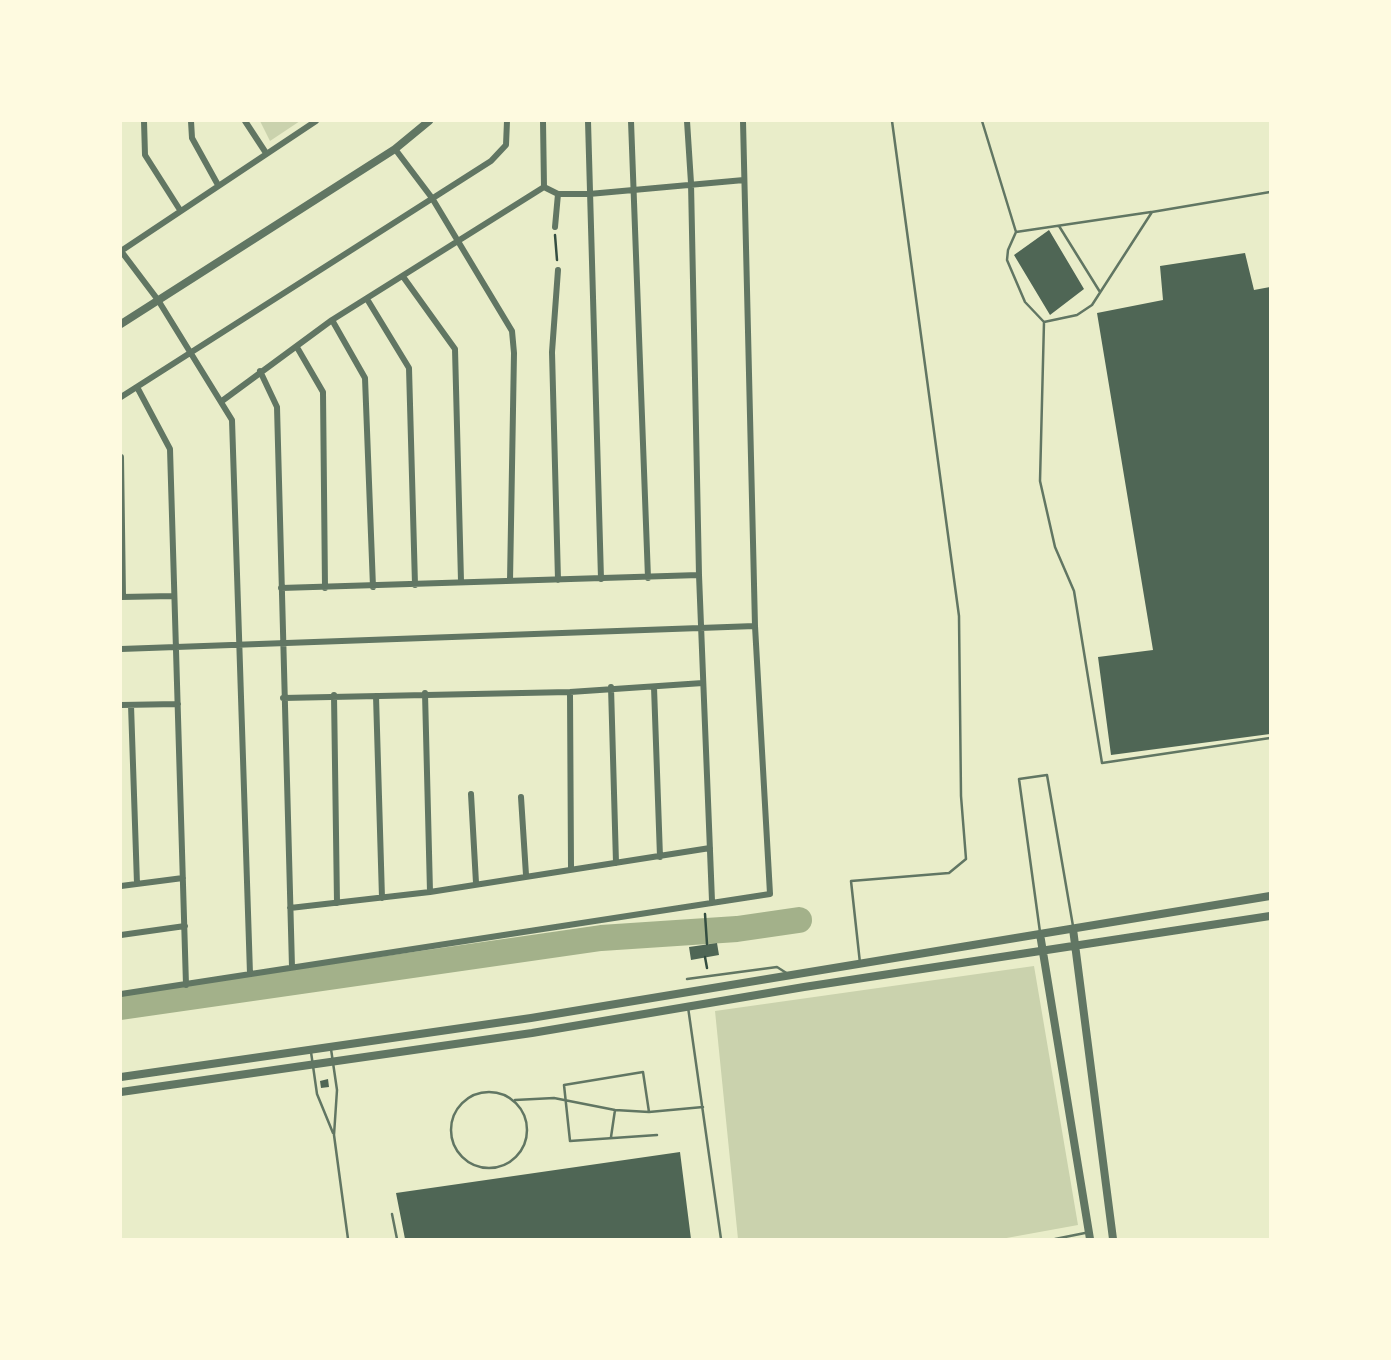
<!DOCTYPE html>
<html>
<head>
<meta charset="utf-8">
<style>
	body { margin:0 }
	#map { position:relative; width:1391px; height:1360px; overflow:hidden; background:#e9edc9; font-family:"Exo 2",sans-serif }
	canvas { display:block }
	.frame { position:absolute; inset:0; border:122px solid #fefae0; pointer-events:none }
</style>
</head>
<body>
<div id="map">
<canvas width="1391" height="1360"></canvas>
<div class="frame"></div>
</div>
<script>
const ctx = document.querySelector('canvas').getContext('2d');
ctx.lineJoin = 'round';
function fill(path, color) { ctx.fillStyle = color; ctx.fill(path, 'evenodd'); }
const poly = rows => new Path2D(rows.map(r => 'M' + r).join(''));
function stroke(path, color, width, dash) { ctx.strokeStyle = color; ctx.lineWidth = width; ctx.lineCap = dash ? 'butt' : 'round'; ctx.setLineDash(dash || []); ctx.stroke(path); }
const green = poly([
	[260,121,300,121,270,141],
	[1034,966,1078,1225,1001,1239,738,1239,715,1011]
]);
const river = poly([
	[121,1007,601,938,737,929,799,920]
]);
const building = poly([
	[1049,230,1084,289,1050,315,1014,255],
	[1245,253,1254,290,1270,287,1270,734,1111,755,1098,657,1153,650,1097,313,1163,300,1160,266],
	[717,943,719,955,691,960,689,947],
	[328,1079,329,1087,321,1088,320,1081],
	[680,1152,691,1239,405,1239,396,1193]
]);
const path = poly([
	[555,235,557,260],
	[705,914,707,944],
	[705,957,707,968]
]);
const service = poly([
	[982,121,1016,232,1151,212],
	[1270,192,1152,212,1092,305,1077,315,1044,322,1040,481,1055,547,1074,591,1102,763,1270,738],
	[1059,226,1100,292],
	[1016,232,1008,250,1007,260,1025,302,1044,322],
	[1040,932,1019,779,1047,775,1073,926],
	[860,963,851,881,949,873,966,859,961,796,959,616,892,121],
	[687,979,777,967,788,974],
	[688,1007,721,1239],
	[331,1049,337,1090,334,1135,348,1239],
	[311,1052,317,1094,333,1133],
	'451 1130a38 38 0 1 1 76 0a38 38 0 1 1-76 0Z',
	[515,1100,554,1098,615,1110,649,1112,703,1107],
	[649,1112,643,1072,564,1085,570,1141,657,1135],
	[611,1137,615,1110],
	[392,1214,397,1239],
	[1055,1239,1085,1233]
]);
const minor = poly([
	[144,121,145,155,180,210],
	[191,121,192,138,218,185],
	[245,121,266,153],
	[543,121,544,187],
	[588,121,601,579],
	[631,121,648,578],
	[687,121,691,183,699,575,712,901],
	[395,149,432,198,512,331,514,353,510,581],
	[544,187,558,194,589,194,744,180],
	[555,227,558,194],
	[121,251,158,300,232,420,250,974],
	[121,251,316,121],
	[558,270,552,352,558,580],
	[404,278,455,349,461,581],
	[367,299,409,368,415,585],
	[332,320,365,378,373,587],
	[298,349,323,392,325,588],
	[260,371,277,407,292,967],
	[137,387,170,449,186,985],
	[121,397,491,161,506,145,507,121],
	[222,401,332,320,544,187],
	[121,457,123,597],
	[281,588,699,575],
	[121,597,174,596],
	[121,649,755,626],
	[611,687,616,863],
	[654,687,660,857],
	[570,692,571,868],
	[425,693,430,892],
	[334,695,337,903],
	[376,696,382,898],
	[283,698,570,692,703,683],
	[121,705,178,704],
	[131,705,137,884],
	[471,794,476,883],
	[521,797,526,875],
	[121,886,183,878],
	[290,908,430,892,710,848],
	[121,935,185,926],
	[121,994,770,894,755,626,743,121]
]);
const tertiary = poly([
	[121,324,395,149,429,121],
	[1073,929,1113,1239],
	[1040,934,1090,1239],
	[121,1077,531,1018,1270,896],
	[121,1092,532,1033,804,987,1270,916]
]);
fill(green, '#cad2ad');
stroke(river, '#a3b18a', 26);
fill(building, '#4f6655');
stroke(path, '#344e41', 2.5);
stroke(service, '#617663', 2.5);
stroke(minor, '#617663', 6);
stroke(tertiary, '#617663', 8);
</script>
</body>
</html>
